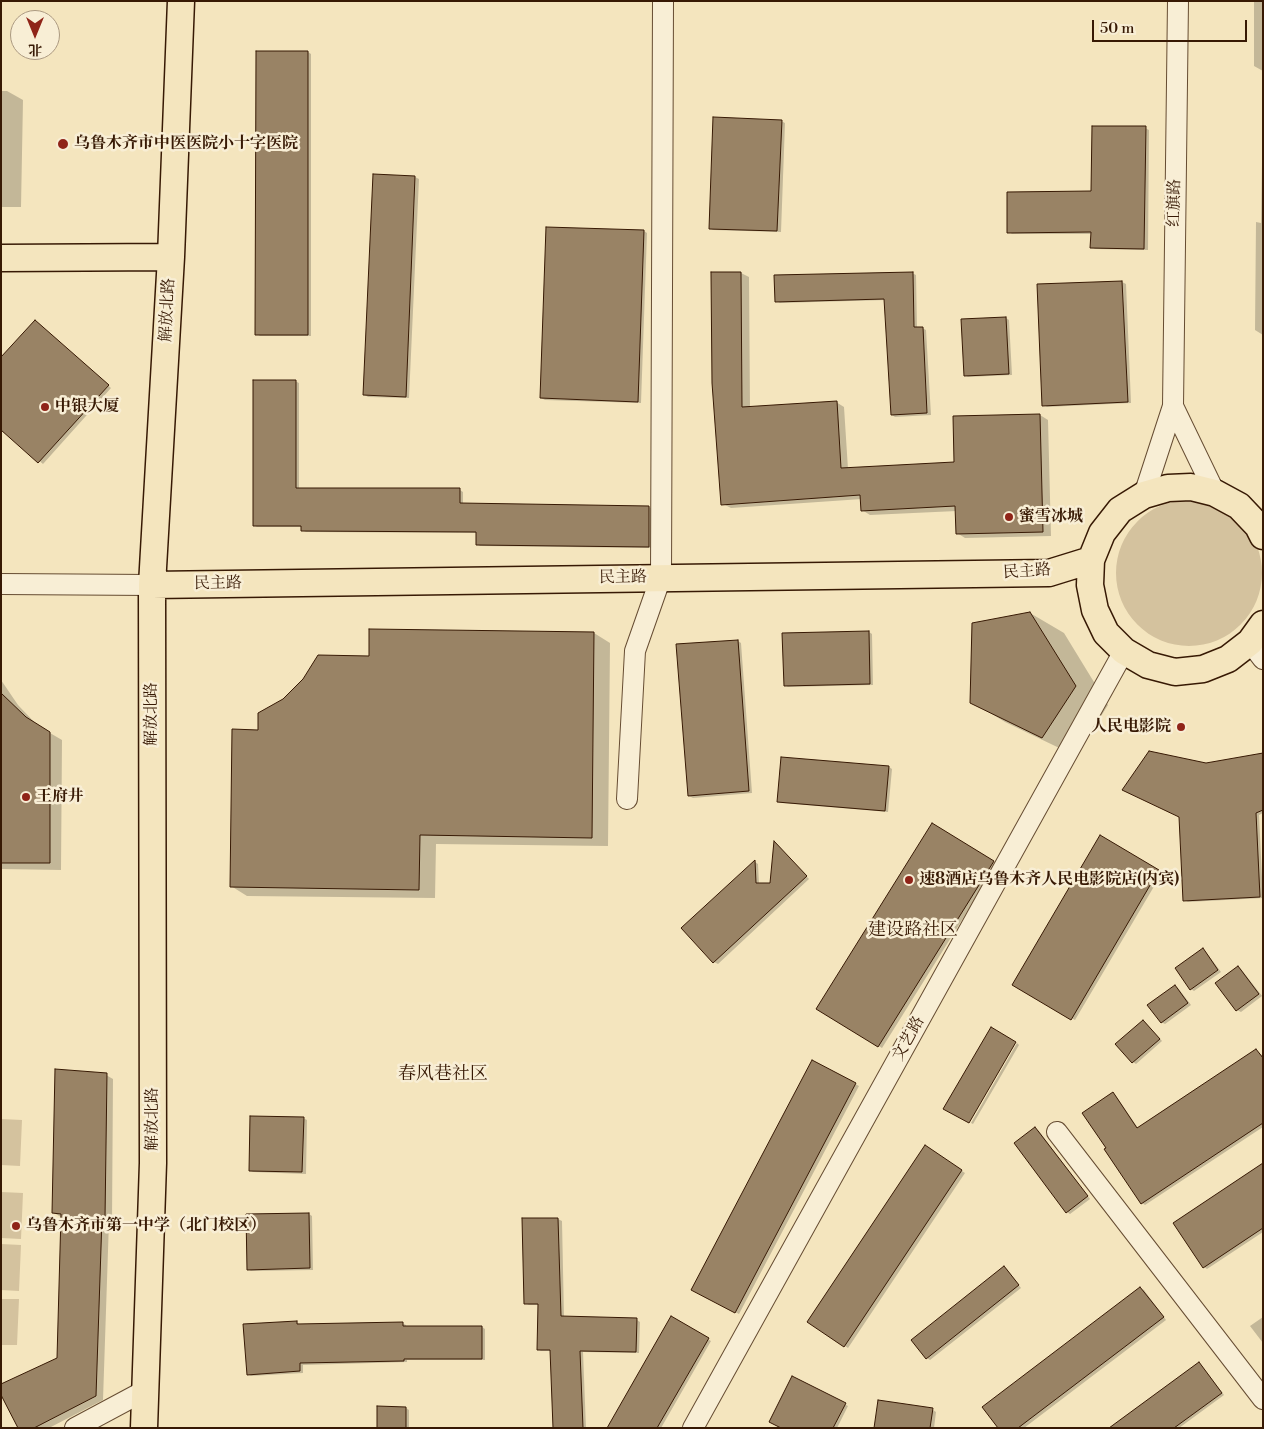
<!DOCTYPE html>
<html>
<head>
<meta charset="utf-8">
<style>
	body { margin:0 }
	#map { position:relative; width:1264px; height:1429px; overflow:hidden; background:#f4e5be; font-family:"Libre Bodoni","Noto Serif SC",serif }
	canvas { display:block }
	.frame { position:absolute; inset:0; border:2px solid #371904; pointer-events:none }
	.north { position:absolute; left:10px; top:10px; width:50px; height:50px; box-sizing:border-box; background:#f8eed5; border:1px solid #ab9981; border-radius:50%; rotate:180deg; font-size:14px; font-weight:700; line-height:20px; text-align:center; color:#371904 }
	.north::after { content:''; display:block; margin:auto; width:18px; height:22px; background:#8f2418; clip-path:polygon(50% 0,100% 100%,50% 72%,0 100%) }
	.scale { position:absolute; left:1092px; top:20px; width:155px; height:22px; box-sizing:border-box; border:2px solid #371904; border-top:0; padding-left:6px; font-size:15px; line-height:18px; white-space:nowrap; color:#371904; -webkit-text-stroke:4px #f8eed5; paint-order:stroke }
</style>
</head>
<body>
<div id="map">
<canvas width="1264" height="1429"></canvas>
<div class="frame"></div>
<div class="north">北</div>
<div class="scale">50 m</div>
</div>
<script>
const ctx = document.querySelector('canvas').getContext('2d');
ctx.lineJoin = 'round';
function fill(path, color) { ctx.fillStyle = color; ctx.fill(path, 'evenodd'); }
const poly = rows => new Path2D(rows.map(r => 'M' + r).join(''));
function stroke(path, color, width, dash) { ctx.strokeStyle = color; ctx.lineWidth = width; ctx.lineCap = dash ? 'butt' : 'round'; ctx.setLineDash(dash || []); ctx.stroke(path); }
function drawText(font, color, halo, rows, align = 'center') {
  ctx.font = font + ' "Libre Bodoni","Noto Serif SC",serif'; ctx.lineWidth = 5; ctx.setLineDash([]); ctx.textBaseline = 'middle'; ctx.strokeStyle = halo; ctx.fillStyle = color; for (const [text, x, y, turn = 0] of rows) {
    ctx.save(); ctx.translate(x, y); ctx.rotate((+turn || 0) * Math.PI / 180); ctx.textAlign = isNaN(turn) ? turn : align; if (halo) ctx.strokeText(text, 0, 0); ctx.fillText(text, 0, 0); ctx.restore();
  }
}
const green = poly([
	'1116 573a73 73 0 1 1 146 0a73 73 0 1 1-146 0Z',
	[1,1119,22,1120,20,1166,1,1165],
	[1,1192,23,1193,21,1239,1,1238],
	[1,1244,21,1245,19,1291,1,1290],
	[1,1299,19,1299,17,1345,1,1345]
]);
const shadow = poly([
	[1254,1,1263,1,1263,71,1254,66],
	[308,52,311,54,311,336,260,336,257,334],
	[1,91,7,91,23,100,21,207,1,207],
	[1263,101,1263,335,1255,330,1256,222,1261,223],
	[781,121,785,123,781,232,713,230,710,228],
	[1145,128,1149,130,1148,250,1095,249,1092,247,1092,234,1012,234,1009,232,1092,193],
	[374,176,415,177,419,179,409,398,368,397,365,395],
	[644,231,647,233,641,403,545,400,541,398],
	[713,273,741,273,749,277,750,408,836,402,844,407,848,469,955,463,1040,415,1048,420,1051,536,965,538,957,533,957,511,870,515,862,510,862,499,731,508,723,504],
	[912,273,916,275,917,328,922,328,926,330,931,415,895,417,892,415,886,300,780,303,776,301],
	[1122,282,1126,284,1131,403,1047,407,1044,405,1038,286],
	[1006,318,1009,320,1012,375,968,377,965,375],
	[35,321,111,388,43,464,1,428],
	[295,381,299,383,299,489,460,490,463,492,463,504,649,507,653,509,652,548,480,546,477,544,477,533,306,532,302,530,302,527,257,527,254,525],
	[1030,613,1064,633,1108,705,1076,756,1005,722,972,702],
	[370,630,594,633,610,643,608,846,436,844,435,898,247,896,231,886,259,731,370,657],
	[869,632,872,634,873,685,788,687,785,685],
	[738,641,741,643,752,793,693,798,689,796],
	[1,680,18,705,38,726,62,740,61,870,1,869],
	[1263,754,1263,813,1259,815,1263,898,1188,902,1184,900],
	[889,767,892,769,888,812,782,803,778,801],
	[933,825,997,864,882,1048,818,1008],
	[1101,837,1162,873,1075,1020,1013,985],
	[777,845,809,879,718,964,714,962,755,862,758,864,759,884,771,884],
	[1203,950,1206,952,1221,972,1194,991,1191,989],
	[1238,967,1241,969,1262,996,1241,1012,1237,1010],
	[1175,986,1178,988,1191,1005,1165,1024,1161,1022],
	[1144,1021,1162,1041,1136,1064,1133,1062],
	[1017,1043,1019,1045,973,1124,971,1123],
	[1256,1050,1263,1056,1263,1127,1145,1205,1142,1203,1108,1148,1113,1094,1116,1096,1138,1128],
	[813,1062,859,1086,739,1314,693,1290],
	[106,1075,113,1079,112,1221,109,1221,103,1400,49,1428,20,1428,58,1359,61,1217,54,1213],
	[303,1118,307,1120,306,1174,253,1172,250,1170],
	[1035,1129,1039,1131,1090,1199,1070,1214,1067,1212],
	[925,1147,965,1173,848,1348,809,1322],
	[1263,1165,1263,1232,1207,1269,1204,1267],
	[309,1214,312,1216,313,1270,251,1271,248,1269],
	[558,1219,562,1221,564,1318,637,1320,640,1322,639,1353,583,1352,586,1428,554,1428,551,1351,541,1351,538,1349,539,1305,529,1305,525,1303,523,1220],
	[1004,1267,1007,1269,1021,1288,930,1360,927,1358],
	[1140,1288,1144,1290,1166,1320,1024,1428,999,1428],
	[1263,1317,1263,1343,1250,1326],
	[671,1318,711,1341,661,1428,608,1428],
	[297,1322,300,1325,402,1323,406,1325,406,1327,482,1327,485,1329,485,1360,407,1360,407,1362,303,1365,303,1373,251,1376,248,1374],
	[1199,1364,1202,1366,1224,1395,1179,1428,1111,1428],
	[792,1378,848,1406,837,1428,783,1428],
	[406,1408,409,1410,409,1428,378,1428],
	[933,1410,936,1412,934,1428,875,1428]
]);
const building = poly([
	[256,51,308,51,308,335,255,335,256,51],
	[713,117,782,120,777,231,709,229,713,117],
	[1092,126,1146,126,1144,249,1090,248,1091,232,1007,233,1007,192,1091,191,1092,126],
	[373,174,415,176,406,397,363,395,373,174],
	[546,227,644,230,638,402,540,398,546,227],
	[711,272,741,272,742,407,837,401,841,468,954,462,953,416,1040,414,1043,532,956,534,955,506,861,511,860,495,721,505,712,383,711,272],
	[913,272,914,327,923,327,927,413,891,415,884,299,775,302,774,275,913,272],
	[1122,281,1128,402,1042,406,1037,284,1122,281],
	[1006,317,1009,374,964,376,961,319,1006,317],
	[35,320,109,385,38,463,1,430,1,357,35,320],
	[253,380,296,380,296,488,460,488,460,503,649,506,649,547,476,545,476,532,301,531,301,526,253,526,253,380],
	[1030,612,1076,686,1042,738,970,703,972,623,1030,612],
	[369,629,594,632,592,838,420,835,419,890,230,887,232,729,258,730,258,713,283,699,303,679,318,655,369,656,369,629],
	[869,631,870,684,784,686,782,633,869,631],
	[738,640,749,791,688,796,676,644,738,640],
	[1,693,26,717,50,732,50,863,1,863,1,693],
	[1149,751,1206,763,1263,753,1263,810,1256,813,1260,897,1183,901,1179,817,1122,790,1149,751],
	[781,757,889,766,885,811,777,802,781,757],
	[932,823,994,861,878,1047,816,1009,932,823],
	[1100,835,1159,870,1071,1020,1012,985,1100,835],
	[774,841,807,876,713,963,681,928,755,860,756,883,770,883,774,841],
	[1203,948,1218,970,1190,990,1175,968,1203,948],
	[1238,966,1259,994,1236,1011,1215,983,1238,966],
	[1175,985,1188,1003,1161,1023,1147,1005,1175,985],
	[1143,1020,1160,1039,1132,1063,1115,1044,1143,1020],
	[991,1027,1016,1042,969,1123,943,1109,991,1027],
	[1256,1049,1263,1058,1263,1123,1141,1204,1104,1149,1106,1148,1082,1113,1113,1092,1137,1128,1256,1049],
	[812,1060,856,1083,735,1313,691,1290,812,1060],
	[55,1069,107,1073,105,1218,102,1218,96,1396,34,1428,18,1428,1,1395,1,1384,57,1358,61,1214,52,1213,55,1069],
	[250,1116,304,1117,302,1172,249,1171,250,1116],
	[1035,1127,1088,1196,1066,1213,1014,1143,1035,1127],
	[925,1145,962,1170,844,1347,807,1322,925,1145],
	[1263,1163,1263,1228,1203,1268,1173,1223,1263,1163],
	[309,1213,310,1268,247,1270,246,1214,309,1213],
	[522,1218,558,1218,561,1316,637,1318,636,1352,580,1351,583,1428,553,1428,550,1350,537,1350,538,1304,524,1304,522,1218],
	[1004,1266,1019,1285,926,1359,911,1340,1004,1266],
	[1140,1287,1164,1317,1018,1428,998,1428,982,1407,1140,1287],
	[671,1316,709,1338,657,1428,607,1428,671,1316],
	[297,1321,297,1324,403,1322,403,1326,482,1326,482,1359,404,1359,404,1361,300,1363,300,1371,247,1375,243,1324,297,1321],
	[1199,1362,1222,1393,1174,1428,1109,1428,1199,1362],
	[792,1376,846,1403,833,1428,781,1428,769,1422,792,1376],
	[878,1400,933,1408,930,1428,874,1428,878,1400],
	[377,1406,406,1407,406,1428,377,1428,377,1406]
]);
const minor = poly([
	[1173,406,1215,493],
	[1144,495,1173,406,1178,1],
	[1,584,152,585],
	[1250,642,1263,659],
	[627,799,635,651,661,577,663,1],
	[1057,1132,1263,1399],
	[75,1428,146,1390],
	[693,1428,1124,651]
]);
const major = poly([
	[1,258,171,257],
	[1263,536,1258,526,1239,506,1215,493,1191,487,1168,488,1144,495,1120,510,1102,533,1091,560,1090,585,1095,610,1106,633,1124,651,1148,665,1175,672,1203,669,1228,659,1250,642,1263,624],
	[152,585,1049,573,1091,560],
	[144,1428,153,1163,152,585,171,257,181,1]
]);
const markers = [
	[63,144,6,"#8f2418"],
	[45,407,5,"#8f2418"],
	[1009,517,5,"#8f2418"],
	[1181,727,5,"#8f2418"],
	[26,797,5,"#8f2418"],
	[909,880,5,"#8f2418"],
	[16,1226,5,"#8f2418"]
];
const poiNames = [
	["乌鲁木齐市中医医院小十字医院",74,144],
	["中银大厦",55,407],
	["蜜雪冰城",1019,517],
	["人民电影院",1171,727,"right"],
	["王府井",36,797],
	["速8酒店乌鲁木齐人民电影院店(内宾)",919,880],
	["乌鲁木齐市第一中学（北门校区）",26,1226]
];
const streetNames = [
	["红旗路",1175,203,-89],
	["解放北路",168,310,-87],
	["民主路",1027,572,-4],
	["民主路",623,578,-1],
	["民主路",218,584,-1],
	["解放北路",152,714,-90],
	["文艺路",909,1039,-61],
	["解放北路",153,1119,-90]
];
const neighbourhoodNames = [
	["建设路社区",913,931],
	["春风巷社区",443,1075]
];
fill(green, '#d4c29e');
fill(shadow, '#0003');
fill(building, '#998365');
stroke(building, '#371904', 1);
stroke(minor, '#664c32', 22);
stroke(major, '#371904', 29);
stroke(minor, '#f8eed5', 20);
stroke(major, '#f4e5be', 26);
for (const [x, y, r, color] of markers) { const dot = new Path2D(); dot.arc(x, y, r, 0, 2 * Math.PI); ctx.fillStyle = color; ctx.fill(dot); stroke(dot, '#f8eed5', 2); }
drawText('bold 16px', '#371904', '#f8eed5', poiNames, 'left');
drawText('16px', '#371904', '#f8eed5', streetNames);
drawText('18px', '#371904', '#f8eed5', neighbourhoodNames);
</script>
</body>
</html>
